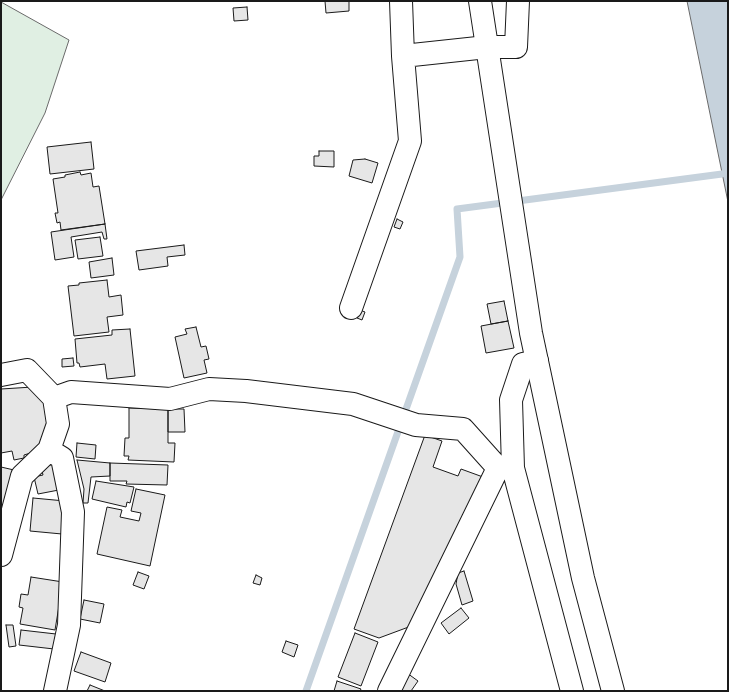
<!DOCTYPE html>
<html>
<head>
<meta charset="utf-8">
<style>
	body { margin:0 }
	#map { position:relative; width:729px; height:692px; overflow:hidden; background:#fff; font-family:"Work Sans",sans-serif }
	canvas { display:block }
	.frame { position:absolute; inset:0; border:2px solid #1a1a1a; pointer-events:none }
</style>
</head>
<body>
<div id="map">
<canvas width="729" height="692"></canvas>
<div class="frame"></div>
</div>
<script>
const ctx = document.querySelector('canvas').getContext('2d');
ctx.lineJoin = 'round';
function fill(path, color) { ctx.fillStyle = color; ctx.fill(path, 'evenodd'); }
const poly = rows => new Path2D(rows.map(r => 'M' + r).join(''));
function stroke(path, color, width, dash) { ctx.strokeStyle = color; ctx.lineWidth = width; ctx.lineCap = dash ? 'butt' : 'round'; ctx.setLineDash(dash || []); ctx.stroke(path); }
const green = poly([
	[1,2,69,40,45,113,1,200,1,2]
]);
const water = poly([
	[687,1,728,1,728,202,687,1]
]);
const stream = poly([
	[306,691,460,257,457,209,722,174,728,172]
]);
const building = poly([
	[325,1,349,1,349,11,326,13,325,1],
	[247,7,248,20,234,21,233,8,247,7],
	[91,142,94,169,50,174,47,147,91,142],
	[319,151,334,151,334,167,314,166,314,156,319,156,319,151],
	[365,159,378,163,372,183,349,176,353,160,365,159],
	[80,172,81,175,91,173,93,187,99,186,105,224,61,230,60,222,57,223,55,213,58,213,53,179,65,177,65,175,80,172],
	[397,219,403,222,400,229,394,227,397,219],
	[105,224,107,239,104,239,102,232,71,237,74,257,55,260,51,232,105,224],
	[100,237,103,256,78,259,75,240,100,237],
	[184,245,185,255,167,257,168,266,139,270,136,251,184,245],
	[112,258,114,275,91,278,89,262,112,258],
	[107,280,109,297,121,295,123,315,107,317,109,332,74,336,68,286,79,285,79,283,107,280],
	[504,301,508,321,491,324,487,304,504,301],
	[360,310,365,312,362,320,357,318,360,310],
	[508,321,514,348,486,353,481,326,508,321],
	[196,327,201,347,206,346,209,359,204,360,207,373,184,378,175,337,187,334,185,329,196,327],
	[130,329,135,376,107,379,105,364,80,367,79,363,77,363,75,339,112,335,112,330,130,329],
	[73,358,74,366,62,367,62,359,73,358],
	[33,387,46,406,49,435,34,452,24,455,24,458,14,460,12,451,1,453,1,389,33,387],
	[129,408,168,409,168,443,175,443,174,462,128,460,129,456,124,456,125,438,129,438,129,408],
	[168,409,184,409,185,432,168,432,168,409],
	[425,435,442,441,433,467,458,476,461,469,483,477,414,625,379,638,354,629,425,435],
	[77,443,96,445,95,459,76,457,77,443],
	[77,460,110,463,110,476,91,477,88,503,83,503,84,489,77,460],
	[59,463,64,489,38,494,34,477,43,475,41,467,59,463],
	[110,463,168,465,167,485,126,484,127,481,110,481,110,463],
	[1,467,14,470,1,515,1,467],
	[96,481,134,487,130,503,127,502,126,507,92,499,96,481],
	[136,489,165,495,150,566,97,554,107,507,122,510,120,517,139,521,141,513,131,511,136,489],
	[33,498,65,501,62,534,30,531,33,498],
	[464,571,473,601,462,605,456,584,458,573,464,571],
	[138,572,149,576,144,589,133,585,138,572],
	[256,575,262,578,260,585,253,583,256,575],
	[31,577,63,582,55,630,20,624,23,608,19,607,21,594,28,595,31,577],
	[84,600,104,604,100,623,80,619,84,600],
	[461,608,469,618,449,634,441,623,461,608],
	[6,625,13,625,16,646,9,647,6,625],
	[21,630,56,634,54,649,19,645,21,630],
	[355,633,378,642,361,686,338,677,355,633],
	[286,641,298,645,294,657,282,652,286,641],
	[81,652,111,663,105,682,74,671,81,652],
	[407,673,418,681,411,691,396,691,407,673],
	[337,681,361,689,360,691,334,691,337,681],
	[90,685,105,691,87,691,90,685]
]);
const street = poly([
	[403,56,487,47,516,47,518,1],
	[351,308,410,141,403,56,401,1],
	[537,361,523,364,511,400,513,468,572,691],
	[1,375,27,370,54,398],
	[49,450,62,458,73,512,69,625,55,691],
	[1,555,22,476,49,450,58,424,54,398,71,392,170,399,209,389,246,391,353,404,416,425,463,429,498,468,513,468],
	[389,691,498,468]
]);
const secondary = poly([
	[480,1,531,333,583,578,613,691]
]);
fill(green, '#e0efe3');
stroke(green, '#6a6a6a', 1);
fill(water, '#c6d2dc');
stroke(water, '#6a6a6a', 1);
stroke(stream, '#c6d2dc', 7);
fill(building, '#e6e6e6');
stroke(building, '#1a1a1a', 1);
stroke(street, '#1a1a1a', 24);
stroke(secondary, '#1a1a1a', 24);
stroke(street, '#fff', 22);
stroke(secondary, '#fff', 22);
</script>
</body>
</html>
